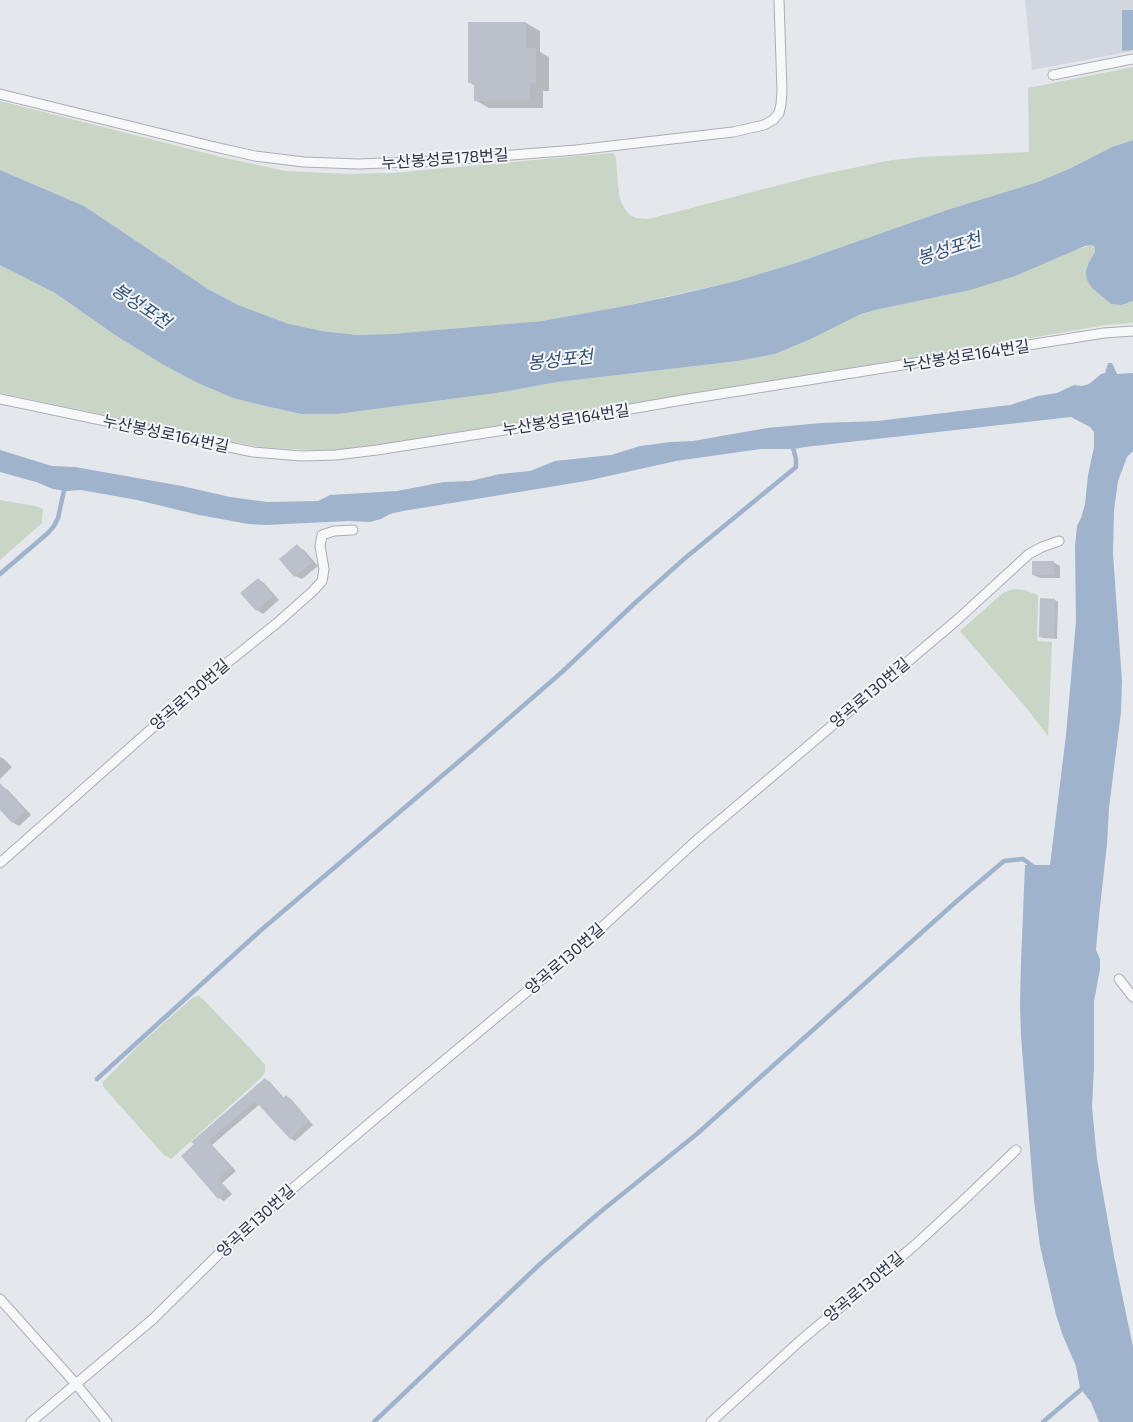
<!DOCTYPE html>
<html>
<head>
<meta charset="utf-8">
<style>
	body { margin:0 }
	canvas { display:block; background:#e4e7ec }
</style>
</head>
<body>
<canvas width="1133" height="1422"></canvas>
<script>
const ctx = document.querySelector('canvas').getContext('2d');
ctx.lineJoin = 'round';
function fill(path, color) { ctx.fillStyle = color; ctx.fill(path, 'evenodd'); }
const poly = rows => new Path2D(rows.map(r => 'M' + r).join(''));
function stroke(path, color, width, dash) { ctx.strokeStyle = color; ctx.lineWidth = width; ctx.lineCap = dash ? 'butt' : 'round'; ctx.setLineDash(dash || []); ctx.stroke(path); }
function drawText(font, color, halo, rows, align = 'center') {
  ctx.font = font + ' "Exo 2","Noto Sans KR",sans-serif'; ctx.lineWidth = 4; ctx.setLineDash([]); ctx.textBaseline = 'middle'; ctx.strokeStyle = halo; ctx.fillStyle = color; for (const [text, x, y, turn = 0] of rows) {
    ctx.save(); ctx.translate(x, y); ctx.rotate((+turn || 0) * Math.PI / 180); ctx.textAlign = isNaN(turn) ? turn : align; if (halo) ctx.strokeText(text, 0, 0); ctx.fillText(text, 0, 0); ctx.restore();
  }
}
const built = poly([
	[1025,0,1133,0,1133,51,1032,70]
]);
const green = poly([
	[1133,67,1133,140,1112,147,1071,168,1038,182,950,209,796,263,736,281,625,306,542,321,449,330,392,334,357,335,322,331,289,324,264,315,238,305,208,289,84,206,0,170,0,101,221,157,285,171,347,174,392,173,612,153,615,155,616,159,618,186,620,200,625,209,630,215,636,218,649,219,814,176,892,160,923,157,1029,152,1028,88],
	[1092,245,1095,247,1095,252,1089,262,1122,305,1133,301,1133,323,1105,325,814,376,363,447,334,450,314,450,265,448,208,437,0,393,0,265,55,293,115,335,162,364,265,406,301,414,337,414,497,393,558,382,738,361,775,354,811,339,861,314],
	[0,500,35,506,43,509,42,523,0,560],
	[1013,589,1024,590,1038,595,1037,641,1052,642,1048,736,1028,710,960,631,1003,593],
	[199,996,204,1000,259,1058,265,1065,265,1072,261,1078,171,1159,163,1154,106,1090,103,1086,103,1082,138,1046,191,999,195,997]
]);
const water = poly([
	[1122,10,1133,10,1133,50,1122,51],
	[1133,140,1133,301,1122,305,1111,304,1092,288,1087,280,1086,271,1089,262,1095,252,1095,247,1092,245,1085,246,1015,276,970,290,879,309,861,314,811,339,775,354,738,361,558,382,497,393,337,414,301,414,265,406,233,398,198,383,162,364,115,335,55,293,0,265,0,170,84,206,208,289,238,305,289,324,322,331,357,335,392,334,542,321,625,306,677,295,736,281,796,263,950,209,1038,182,1071,168,1112,147],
	[1108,363,1112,363,1117,374,1133,373,1133,451,1127,457,1118,481,1114,510,1113,554,1122,681,1121,712,1109,808,1107,844,1099,916,1096,950,1100,959,1100,969,1094,1001,1094,1068,1092,1107,1097,1159,1114,1256,1133,1347,1133,1422,1099,1422,1091,1402,1080,1388,1076,1366,1063,1336,1056,1315,1040,1246,1034,1200,1021,1036,1020,1004,1021,962,1025,865,1050,865,1066,735,1076,621,1075,546,1077,526,1081,518,1085,504,1088,475,1094,447,1094,432,1090,427,1071,417,805,447,794,449,761,449,718,455,676,461,586,481,403,511,390,514,381,519,370,522,348,521,266,525,248,524,199,515,137,500,81,490,67,491,53,489,36,482,0,472,0,450,52,466,75,467,182,486,230,497,267,502,318,501,330,495,397,491,444,482,470,481,500,474,530,471,555,461,611,455,640,446,671,442,693,441,767,428,821,423,877,421,1010,405,1038,396,1057,393,1074,385,1082,386,1089,384,1101,374,1105,373]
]);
const shadow = poly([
	[469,23,526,23,540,31,540,52,549,57,549,91,543,91,543,108,489,108,475,100,475,86,469,82],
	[297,546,304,550,318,566,302,579,295,576],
	[1053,562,1060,566,1060,578,1040,578,1033,575],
	[258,579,264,583,279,600,263,614,257,610],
	[1055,600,1058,602,1057,639,1044,638,1041,637],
	[0,757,4,759,12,767,0,779],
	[2,787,8,790,31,815,19,826,12,822,0,808,0,788],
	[265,1079,270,1082,284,1098,286,1096,291,1099,313,1125,295,1141,290,1138,260,1104,212,1145,236,1171,222,1183,232,1194,224,1201,219,1198,183,1156]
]);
const stream = poly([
	[0,574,48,533,54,526,58,518,65,486],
	[97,1079,260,931,477,746,562,672,636,602,684,559,796,467,796,459,792,444],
	[374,1422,540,1264,599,1213,698,1133,958,900,1004,861,1023,859,1034,867],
	[1043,1422,1084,1387]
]);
const building = poly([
	[468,22,526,22,526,48,536,48,536,83,530,83,530,101,474,101,474,83,468,83],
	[297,544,312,562,294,577,279,559],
	[1032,561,1054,561,1054,575,1032,575],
	[258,578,273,596,256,611,240,593],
	[1040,598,1055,599,1054,638,1039,637],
	[0,783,25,811,12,823,0,810],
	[265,1078,283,1098,286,1095,309,1121,290,1139,255,1101,208,1141,231,1168,218,1179,228,1190,218,1199,181,1156,194,1144,191,1142]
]);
const lane = poly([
	[1053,75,1133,59],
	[0,94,215,147,255,156,304,162,358,164,435,161,576,150,733,132,764,125,773,120,779,113,781,104,782,92,779,0],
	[0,399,253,452,301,456,336,455,377,450,568,420,682,400,1104,333,1133,331],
	[0,863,212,675,277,623,313,591,322,581,324,569,320,546,322,535,334,531,353,530],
	[1119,979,1133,997],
	[0,1299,76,1384,107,1422],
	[31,1422,153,1319,239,1234,397,1100,578,949,698,839,957,620,1029,554,1042,547,1059,541],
	[711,1422,801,1340,915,1245,967,1197,1016,1150]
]);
const streetNames = [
	["누산봉성로178번길",445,159,-4],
	["누산봉성로164번길",966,356,-9],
	["누산봉성로164번길",566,420,-9],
	["누산봉성로164번길",166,434,12],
	["양곡로130번길",870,693,-40],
	["양곡로130번길",190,695,-41],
	["양곡로130번길",565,959,-41],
	["양곡로130번길",256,1221,-42],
	["양곡로130번길",864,1287,-40]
];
const waterNames = [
	["봉성포천",949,249,-18],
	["봉성포천",141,306,34],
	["봉성포천",560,360,-6]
];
fill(built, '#d2d6de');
fill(green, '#c9d6c5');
fill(water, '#9fb4cc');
fill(shadow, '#0003');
stroke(stream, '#9fb4cc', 4.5);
fill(building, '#bbc0ca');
stroke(lane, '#a9aeb7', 11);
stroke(lane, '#f7f8fa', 9);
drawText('16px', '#2b3445', '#f4f6f9', streetNames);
drawText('italic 18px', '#34527a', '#f4f6f9', waterNames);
</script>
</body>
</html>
